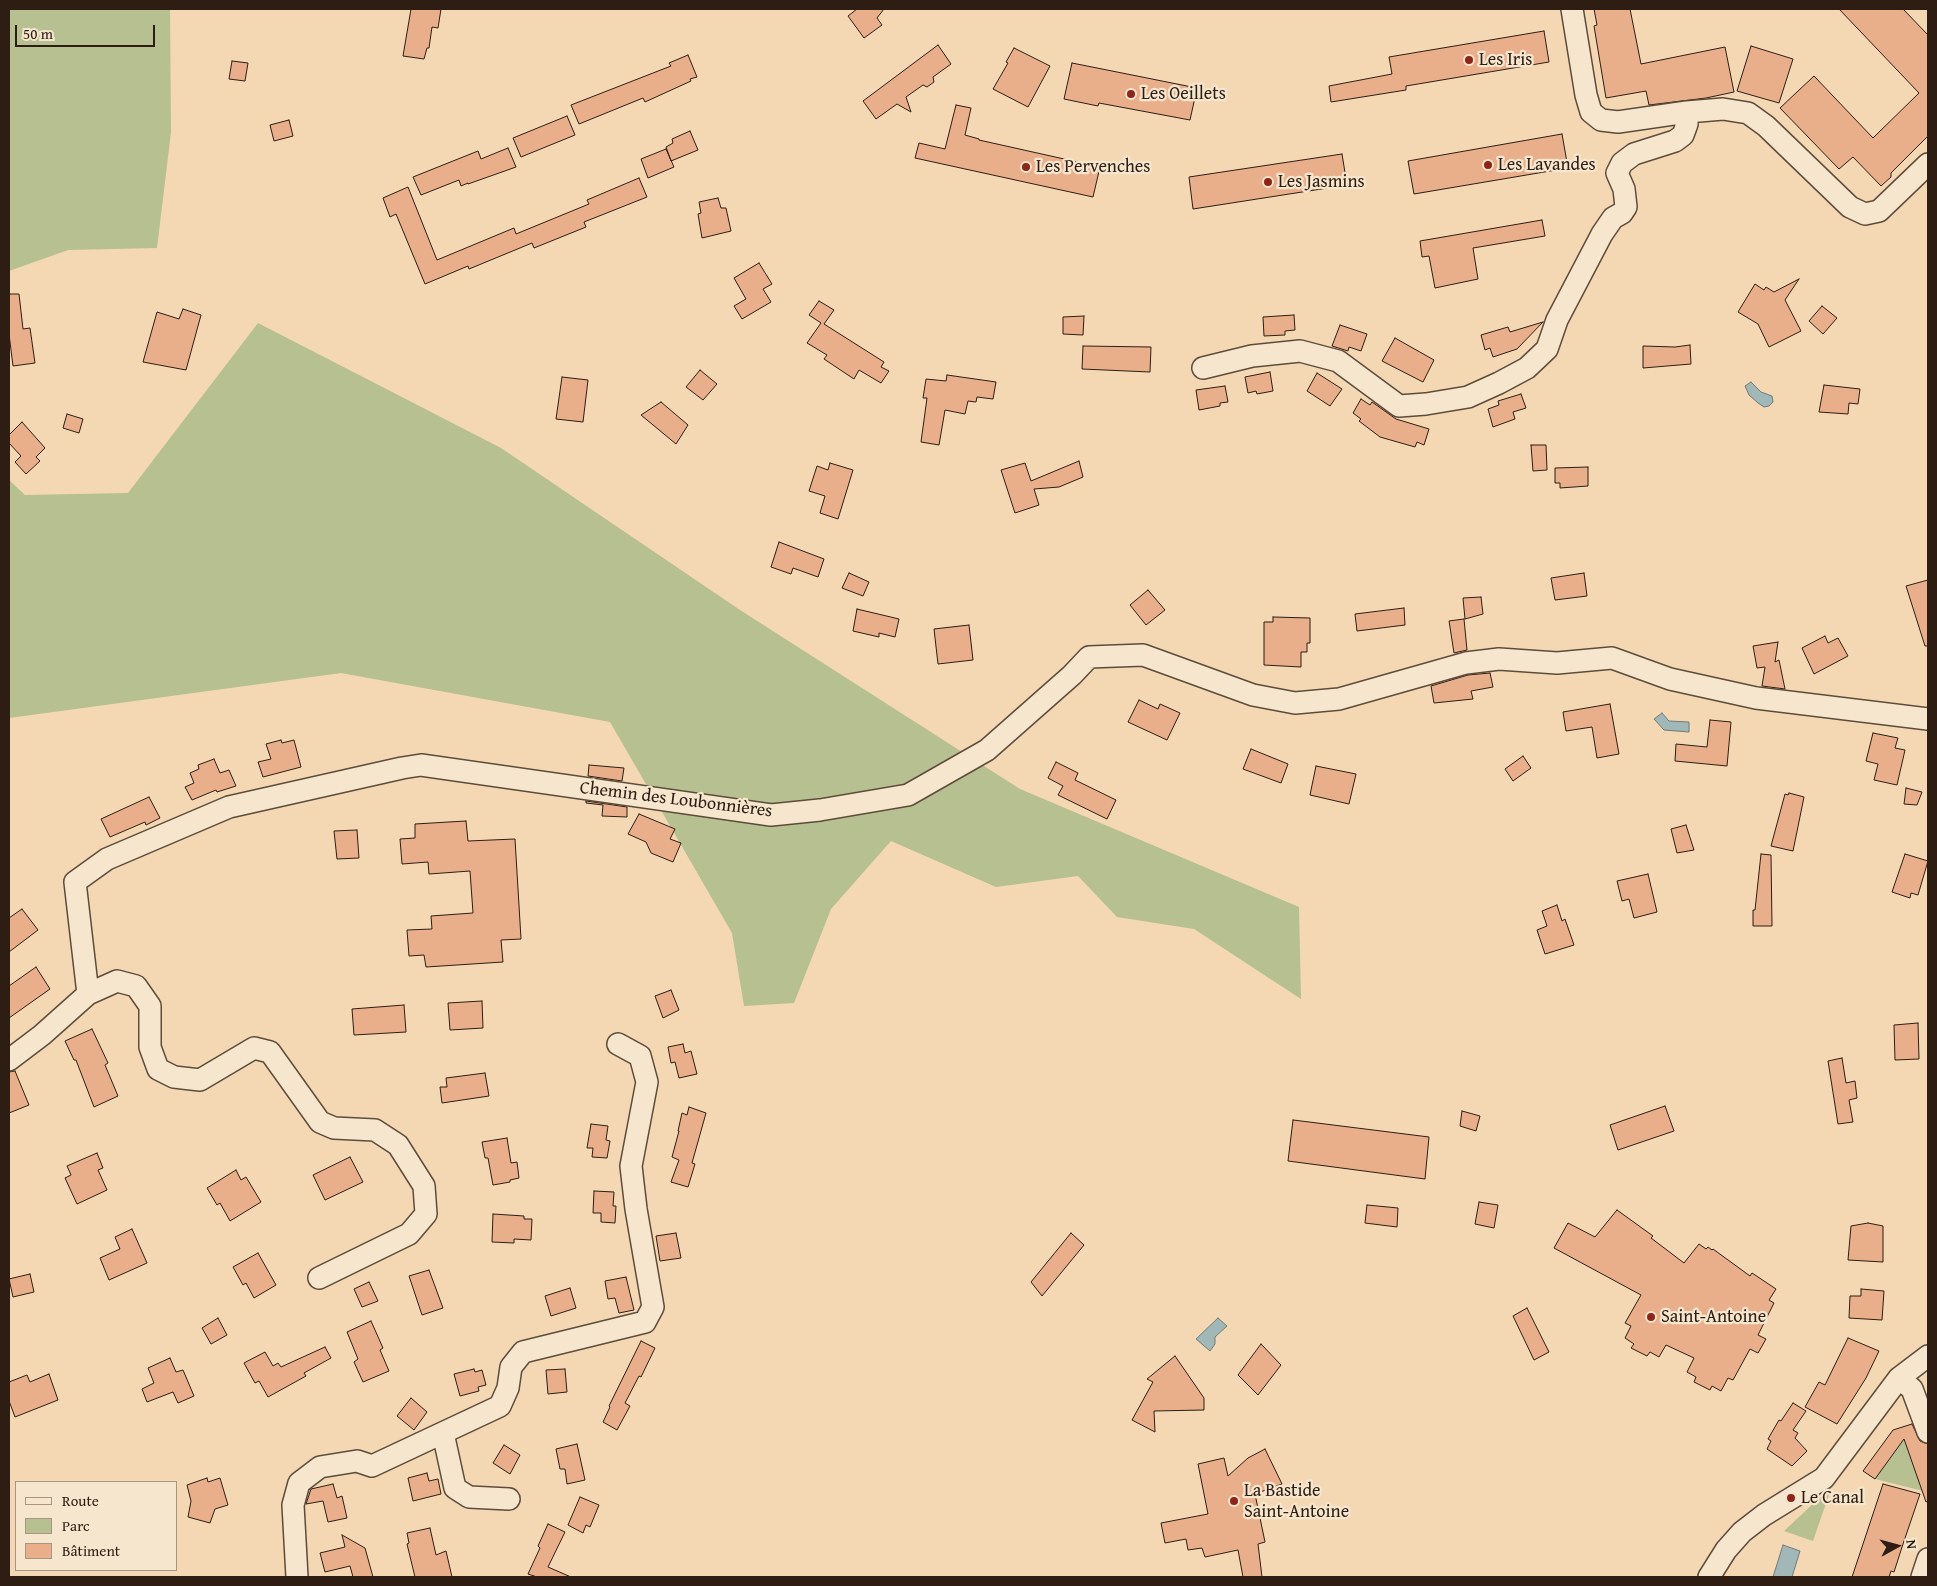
<!DOCTYPE html>
<html>
<head>
<meta charset="utf-8">
<style>
	body { margin:0 }
	#map { position:relative; width:1937px; height:1586px; overflow:hidden; background:#f3d8b3; font-family:"Gentium Book Plus",serif }
	canvas { display:block }
	.frame { position:absolute; inset:0; border:10px solid #2d1d13; pointer-events:none }
	.legend { position:absolute; left:15px; top:1481px; width:162px; height:90px; box-sizing:border-box; background:#f7e6ce; border:1px solid #a69683; margin:0; padding:6px 9px; list-style:none; font-size:15px; color:#2d1d13 }
	.legend li { display:flex; align-items:center; gap:10px; height:25px }
	.legend b { width:25px; border:1px solid #a69683 }
	.north { position:absolute; left:1872px; top:1521px; width:50px; height:50px; -webkit-text-stroke:4px #f7e6ce; paint-order:stroke; rotate:83deg; font-size:14px; font-weight:700; line-height:20px; text-align:center; color:#2d1d13 }
	.north::after { content:''; display:block; margin:auto; width:18px; height:22px; background:#2d1d13; clip-path:polygon(50% 0,100% 100%,50% 72%,0 100%) }
	.scale { position:absolute; left:15px; top:25px; width:140px; height:22px; box-sizing:border-box; border:2px solid #2d1d13; border-top:0; padding-left:6px; font-size:15px; line-height:18px; white-space:nowrap; color:#2d1d13; -webkit-text-stroke:4px #f7e6ce; paint-order:stroke }
</style>
</head>
<body>
<div id="map">
<canvas width="1937" height="1586"></canvas>
<div class="frame"></div>
<ul class="legend">
<li><b style="height:6px;background:#f7e6ce"></b>Route</li>
<li><b style="height:14px;background:#b6c090"></b>Parc</li>
<li><b style="height:14px;background:#e9af8b"></b>Bâtiment</li>
</ul>
<div class="north">N</div>
<div class="scale">50 m</div>
</div>
<script>
const ctx = document.querySelector('canvas').getContext('2d');
ctx.lineJoin = 'round';
function fill(path, color) { ctx.fillStyle = color; ctx.fill(path, 'evenodd'); }
const poly = rows => new Path2D(rows.map(r => 'M' + r).join(''));
function stroke(path, color, width, dash) { ctx.strokeStyle = color; ctx.lineWidth = width; ctx.lineCap = dash ? 'butt' : 'round'; ctx.setLineDash(dash || []); ctx.stroke(path); }
function drawText(font, color, halo, rows, align = 'center') {
  ctx.font = font + ' "Gentium Book Plus",serif'; ctx.lineWidth = 4.5; ctx.setLineDash([]); ctx.textBaseline = 'middle'; ctx.strokeStyle = halo; ctx.fillStyle = color; for (const [text, x, y, turn = 0] of rows) {
    ctx.save(); ctx.translate(x, y); ctx.rotate((+turn || 0) * Math.PI / 180); ctx.textAlign = isNaN(turn) ? turn : align; if (halo) ctx.strokeText(text, 0, 0); ctx.fillText(text, 0, 0); ctx.restore();
  }
}
const green = poly([
	[9,9,170,9,171,132,157,248,68,250,9,271],
	[258,323,501,448,740,610,1020,789,1299,907,1301,999,1194,929,1117,917,1078,876,996,887,891,841,831,909,794,1003,744,1006,732,933,610,722,341,673,9,718,9,480,25,495,128,493],
	[1904,1439,1923,1491,1875,1479],
	[1832,1486,1813,1541,1784,1531]
]);
const water = poly([
	[1751,382,1761,392,1772,396,1773,402,1769,406,1764,407,1758,403,1749,395,1745,386,1751,382],
	[1662,713,1669,721,1689,722,1689,732,1664,730,1654,719,1662,713],
	[1218,1318,1227,1326,1215,1337,1215,1344,1210,1351,1196,1339,1218,1318],
	[1783,1545,1800,1551,1792,1577,1773,1577,1783,1545]
]);
const building = poly([
	[411,9,441,9,438,28,432,27,429,48,427,48,424,59,403,56,411,9],
	[857,9,884,9,877,18,882,25,864,38,848,16,857,9],
	[1594,9,1630,9,1641,64,1725,47,1734,92,1706,98,1649,105,1646,91,1606,98,1594,26,1597,25,1594,9],
	[1839,9,1903,9,1928,35,1928,136,1891,173,1891,177,1881,186,1853,157,1839,169,1780,108,1814,76,1873,138,1919,93,1839,9],
	[1544,31,1549,62,1406,86,1406,90,1331,102,1329,86,1392,74,1389,57,1544,31],
	[938,45,951,64,933,77,934,82,927,87,923,85,906,97,911,112,897,104,876,119,863,101,938,45],
	[1751,46,1793,59,1779,103,1737,91,1751,46],
	[1014,48,1050,66,1028,107,993,89,1008,63,1006,62,1014,48],
	[688,55,697,77,690,79,691,81,645,102,643,98,579,124,571,105,671,66,669,63,688,55],
	[232,61,248,63,245,81,229,79,232,61],
	[1072,63,1197,88,1190,120,1099,103,1098,106,1064,99,1072,63],
	[956,105,971,108,965,135,979,139,979,140,1100,167,1093,197,915,158,919,143,945,149,956,105],
	[567,116,575,135,521,157,513,138,567,116],
	[289,120,293,136,274,141,270,125,289,120],
	[690,131,698,150,671,161,666,147,673,143,672,139,690,131],
	[1562,134,1568,168,1414,194,1408,161,1562,134],
	[508,148,516,167,468,184,468,183,461,186,459,180,421,195,413,177,478,151,481,159,508,148],
	[666,149,674,167,648,178,641,159,666,149],
	[1342,154,1347,185,1193,209,1189,177,1342,154],
	[639,178,647,197,584,222,586,227,534,248,532,243,469,269,468,266,425,284,396,214,390,217,383,198,408,187,437,260,514,228,516,234,589,204,587,200,639,178],
	[718,198,721,208,726,208,731,231,702,238,698,214,701,213,699,202,718,198],
	[1542,220,1545,236,1473,248,1478,279,1435,288,1429,256,1422,257,1420,241,1542,220],
	[759,263,772,284,763,289,771,302,742,319,734,306,746,299,734,278,759,263],
	[1799,279,1785,300,1801,331,1769,347,1758,324,1738,312,1755,284,1764,290,1766,287,1774,292,1799,279],
	[9,294,19,294,23,329,30,328,35,363,13,366,9,334,9,294],
	[819,301,834,310,824,324,884,362,881,367,889,371,881,383,859,370,854,379,824,359,827,355,807,343,821,323,809,315,819,301],
	[1822,306,1837,318,1823,334,1809,321,1822,306],
	[183,309,201,315,186,370,143,362,157,312,179,319,183,309],
	[1294,315,1295,330,1285,331,1285,335,1264,336,1263,317,1294,315],
	[1084,316,1083,335,1063,334,1063,317,1084,316],
	[1543,322,1517,349,1493,357,1490,348,1485,350,1481,335,1508,327,1510,332,1543,322],
	[1340,325,1367,334,1361,351,1349,347,1348,351,1332,346,1340,325],
	[1395,338,1434,360,1423,382,1382,361,1395,338],
	[1690,345,1691,364,1643,368,1643,346,1675,347,1690,345],
	[1083,346,1151,347,1150,372,1082,369,1083,346],
	[700,370,717,384,703,400,686,387,700,370],
	[1270,372,1273,391,1257,394,1256,391,1248,393,1245,377,1270,372],
	[1317,373,1342,389,1330,406,1307,391,1317,373],
	[947,375,996,382,993,399,977,397,976,402,968,401,965,414,945,410,939,445,921,442,927,398,923,398,926,379,946,381,947,375],
	[562,377,588,380,583,422,556,419,562,377],
	[1824,385,1860,389,1858,404,1849,403,1848,414,1819,412,1824,385],
	[1225,386,1228,402,1220,403,1220,406,1199,410,1196,390,1225,386],
	[1521,394,1526,408,1513,412,1515,419,1493,427,1488,409,1499,405,1498,401,1521,394],
	[1361,399,1370,405,1372,402,1396,419,1429,429,1424,445,1417,442,1415,447,1380,437,1359,421,1361,419,1353,413,1361,399],
	[661,402,688,425,676,444,641,415,661,402],
	[67,414,83,419,79,433,63,428,67,414],
	[22,422,45,448,36,457,40,461,26,474,15,462,21,456,9,443,9,435,22,422],
	[1531,445,1546,445,1547,470,1533,471,1531,445],
	[1079,461,1083,477,1059,487,1034,489,1039,505,1015,513,1001,470,1025,463,1031,481,1079,461],
	[830,463,853,470,838,519,820,513,825,496,809,491,817,466,828,470,830,463],
	[1588,467,1588,486,1560,488,1560,483,1555,483,1555,468,1588,467],
	[779,542,824,559,818,577,793,568,791,574,771,567,779,542],
	[849,573,869,582,863,596,842,588,849,573],
	[1584,573,1587,596,1555,600,1551,578,1584,573],
	[1928,580,1928,646,1925,646,1906,586,1928,580],
	[1148,590,1165,610,1146,625,1130,605,1148,590],
	[1481,597,1483,614,1465,619,1463,598,1481,597],
	[1404,608,1405,625,1357,631,1355,614,1404,608],
	[857,609,899,619,895,637,879,633,879,637,853,631,857,609],
	[1273,617,1310,618,1310,643,1307,643,1307,652,1301,652,1301,667,1264,665,1264,622,1273,622,1273,617],
	[1464,619,1467,650,1454,653,1449,621,1464,619],
	[969,625,973,660,938,664,934,629,969,625],
	[1825,636,1828,643,1838,638,1848,656,1814,674,1802,648,1825,636],
	[1778,642,1775,662,1779,660,1785,689,1762,686,1765,667,1757,668,1753,646,1778,642],
	[1490,673,1493,687,1471,691,1473,699,1434,703,1431,686,1468,675,1490,673],
	[1139,700,1158,709,1160,704,1180,713,1167,740,1128,722,1139,700],
	[1610,704,1619,754,1597,758,1592,727,1566,731,1563,712,1610,704],
	[1710,720,1731,722,1727,766,1675,761,1676,744,1707,747,1710,720],
	[1873,733,1898,738,1895,748,1905,750,1897,785,1874,780,1878,764,1866,761,1873,733],
	[281,740,282,743,294,740,301,767,263,777,258,762,271,759,266,744,281,740],
	[1251,749,1288,764,1281,783,1243,769,1251,749],
	[1523,756,1531,768,1513,781,1505,769,1523,756],
	[214,759,220,773,229,770,236,786,217,792,216,790,192,800,185,787,194,783,190,773,199,769,198,765,214,759],
	[1056,762,1078,773,1075,780,1116,800,1107,819,1058,795,1063,786,1048,778,1056,762],
	[589,765,624,768,622,781,588,776,589,765],
	[1316,766,1356,774,1349,804,1310,795,1316,766],
	[1906,788,1922,792,1917,805,1904,804,1906,788],
	[1789,793,1804,797,1793,851,1771,846,1785,794,1788,795,1789,793],
	[149,797,160,818,146,825,145,822,110,837,101,819,149,797],
	[586,801,627,807,627,817,602,816,603,805,586,803,586,801],
	[639,814,675,829,670,839,681,843,673,862,651,853,646,842,628,834,639,814],
	[466,821,468,841,515,839,521,939,501,940,503,962,426,967,424,955,409,956,407,930,432,929,431,916,473,913,470,871,429,874,428,862,402,864,400,839,415,838,415,824,466,821],
	[1686,825,1694,850,1677,853,1671,829,1686,825],
	[357,830,359,858,337,859,334,831,357,830],
	[1761,854,1771,855,1772,926,1753,926,1753,910,1755,910,1761,854],
	[1905,854,1928,861,1918,895,1911,893,1910,898,1892,892,1905,854],
	[1648,874,1657,912,1634,918,1629,899,1622,901,1617,881,1648,874],
	[1557,905,1562,921,1565,919,1574,945,1545,954,1537,930,1547,926,1542,911,1557,905],
	[22,909,38,930,9,952,9,918,22,909],
	[36,967,50,989,9,1018,9,986,36,967],
	[671,990,679,1010,663,1018,655,996,671,990],
	[482,1001,483,1028,450,1030,448,1003,482,1001],
	[404,1005,406,1032,354,1035,352,1009,404,1005],
	[1918,1023,1919,1059,1895,1060,1894,1025,1918,1023],
	[92,1029,108,1063,105,1065,118,1096,94,1107,76,1060,74,1060,65,1041,92,1029],
	[683,1044,685,1053,691,1051,697,1074,679,1078,675,1062,671,1063,668,1047,683,1044],
	[1842,1058,1846,1083,1855,1081,1857,1098,1849,1100,1853,1122,1838,1124,1828,1061,1842,1058],
	[15,1071,29,1105,9,1113,9,1072,15,1071],
	[485,1073,489,1096,442,1103,440,1087,447,1087,446,1078,485,1073],
	[1665,1106,1674,1131,1618,1150,1610,1125,1665,1106],
	[689,1107,706,1113,692,1163,695,1164,688,1187,671,1182,679,1160,672,1157,679,1131,678,1131,682,1113,687,1115,689,1107],
	[1462,1111,1480,1116,1476,1131,1460,1126,1462,1111],
	[1293,1120,1429,1137,1425,1179,1288,1161,1293,1120],
	[591,1124,608,1126,606,1140,610,1141,607,1158,592,1157,593,1148,587,1148,591,1124],
	[507,1138,511,1163,517,1162,519,1178,510,1180,510,1182,493,1185,488,1158,485,1158,482,1142,507,1138],
	[97,1153,103,1168,98,1170,107,1190,77,1204,65,1178,71,1175,67,1166,97,1153],
	[350,1157,363,1182,325,1200,313,1175,350,1157],
	[236,1170,241,1180,246,1177,261,1202,230,1221,220,1203,217,1205,207,1188,236,1170],
	[594,1191,614,1192,613,1206,616,1206,615,1223,601,1222,601,1213,593,1213,594,1191],
	[1479,1202,1498,1205,1494,1228,1475,1224,1479,1202],
	[1367,1205,1398,1208,1397,1227,1365,1223,1367,1205],
	[1617,1210,1653,1236,1651,1238,1684,1263,1699,1244,1706,1249,1708,1247,1712,1250,1713,1249,1750,1276,1752,1273,1776,1289,1769,1300,1774,1303,1758,1335,1766,1339,1758,1353,1750,1349,1733,1380,1728,1378,1721,1391,1712,1386,1710,1390,1694,1382,1696,1377,1687,1372,1694,1358,1666,1345,1659,1357,1650,1352,1647,1356,1631,1348,1634,1344,1625,1338,1631,1326,1625,1323,1641,1295,1554,1248,1568,1223,1595,1237,1617,1210],
	[493,1214,524,1216,524,1219,532,1219,531,1240,514,1239,514,1243,492,1242,493,1214],
	[1868,1223,1883,1226,1883,1262,1848,1260,1851,1226,1868,1223],
	[132,1229,147,1263,109,1280,100,1258,120,1249,115,1237,132,1229],
	[676,1233,681,1258,660,1261,656,1236,676,1233],
	[1071,1233,1084,1245,1042,1296,1031,1282,1071,1233],
	[258,1253,276,1285,254,1298,246,1283,243,1285,233,1267,258,1253],
	[429,1270,443,1308,422,1315,409,1276,429,1270],
	[30,1274,34,1292,13,1297,9,1279,30,1274],
	[626,1277,634,1310,619,1313,615,1298,608,1299,605,1281,626,1277],
	[369,1282,378,1301,362,1307,354,1289,369,1282],
	[570,1288,576,1308,551,1316,545,1296,570,1288],
	[1861,1289,1884,1291,1882,1320,1849,1318,1850,1296,1861,1296,1861,1289],
	[1527,1308,1549,1352,1534,1360,1513,1316,1527,1308],
	[218,1318,227,1335,211,1344,202,1328,218,1318],
	[371,1321,383,1348,380,1350,389,1371,363,1382,354,1362,358,1359,347,1332,371,1321],
	[1848,1338,1879,1351,1866,1378,1837,1424,1805,1407,1819,1382,1825,1385,1848,1338],
	[641,1341,655,1348,641,1377,639,1376,625,1403,630,1406,617,1430,603,1422,610,1407,609,1406,641,1341],
	[1261,1344,1281,1365,1258,1395,1238,1375,1261,1344],
	[325,1347,331,1358,304,1373,306,1376,268,1397,259,1381,255,1383,244,1363,265,1352,273,1366,278,1363,281,1367,325,1347],
	[1175,1356,1204,1398,1204,1410,1154,1411,1155,1432,1132,1420,1153,1382,1147,1379,1175,1356],
	[170,1358,176,1372,183,1370,194,1396,178,1403,173,1392,147,1402,142,1389,154,1383,148,1368,170,1358],
	[474,1369,475,1372,482,1370,486,1385,478,1387,479,1391,460,1396,454,1374,474,1369],
	[565,1369,567,1392,548,1394,546,1370,565,1369],
	[49,1374,58,1400,15,1417,9,1401,9,1382,27,1375,30,1382,49,1374],
	[411,1398,427,1412,414,1430,397,1416,411,1398],
	[1793,1403,1806,1411,1793,1430,1798,1433,1795,1438,1807,1451,1792,1466,1767,1449,1771,1441,1768,1439,1779,1420,1781,1421,1793,1403],
	[1912,1424,1920,1441,1928,1444,1928,1501,1926,1502,1904,1439,1875,1479,1863,1471,1893,1430,1912,1424],
	[577,1444,585,1480,567,1484,565,1469,560,1469,556,1449,577,1444],
	[504,1445,520,1455,510,1474,493,1463,504,1445],
	[1265,1449,1282,1484,1255,1494,1265,1542,1258,1544,1262,1577,1243,1577,1238,1550,1205,1557,1202,1548,1188,1550,1186,1539,1165,1543,1161,1523,1208,1514,1198,1464,1224,1458,1228,1476,1248,1458,1265,1449],
	[427,1473,429,1481,438,1479,441,1494,413,1501,408,1478,427,1473],
	[207,1478,208,1482,220,1478,228,1505,215,1509,210,1523,188,1517,191,1501,187,1485,207,1478],
	[333,1484,337,1498,342,1496,347,1518,328,1522,323,1501,306,1504,311,1489,333,1484],
	[1883,1484,1920,1494,1902,1547,1894,1572,1891,1571,1889,1577,1852,1577,1883,1484],
	[580,1497,599,1505,590,1527,586,1525,583,1533,568,1525,580,1497],
	[548,1524,565,1532,548,1567,571,1577,537,1577,528,1574,540,1548,538,1546,548,1524],
	[430,1528,436,1555,446,1551,452,1577,415,1577,407,1544,409,1543,407,1533,430,1528],
	[342,1535,365,1548,373,1577,353,1577,350,1566,325,1572,320,1553,345,1547,342,1535]
]);
const minor = poly([
	[1572,9,1586,95,1591,112,1601,120,1618,122,1687,112,1723,109,1748,113,1766,126,1850,207,1865,214,1879,211,1928,164],
	[1203,368,1252,356,1300,351,1338,361,1399,406,1426,404,1468,397,1499,383,1527,368,1547,349,1557,320,1602,234,1613,218,1622,213,1626,207,1624,189,1617,173,1622,163,1634,154,1675,141,1683,135,1687,124,1687,112],
	[88,994,75,882,107,859,229,807,402,768,421,765,771,815,820,810,908,795,987,750,1072,675,1089,657,1143,655,1253,695,1295,703,1339,699,1466,663,1499,659,1557,663,1612,658,1670,679,1756,698,1928,719],
	[9,1060,42,1035,88,994,117,981,136,986,150,1006,150,1047,158,1069,174,1077,200,1080,254,1048,270,1052,320,1122,334,1128,375,1130,398,1145,424,1186,426,1214,409,1234,319,1278],
	[1899,1378,1912,1389,1928,1432],
	[443,1433,455,1488,469,1497,509,1499],
	[297,1577,293,1505,299,1483,320,1467,357,1461,372,1466,500,1406,508,1388,511,1367,523,1352,645,1322,653,1307,636,1209,631,1166,647,1082,640,1056,618,1044],
	[1709,1577,1726,1550,1742,1532,1764,1515,1824,1478,1899,1378,1928,1356],
	[1922,1577,1928,1559]
]);
const markers = [
	[1469,60,5,"#8f2418"],
	[1131,94,5,"#8f2418"],
	[1488,165,5,"#8f2418"],
	[1026,167,5,"#8f2418"],
	[1268,182,5,"#8f2418"],
	[1651,1317,5,"#8f2418"],
	[1791,1498,5,"#8f2418"],
	[1234,1501,5,"#8f2418"]
];
const poiNames = [
	["Les Iris",1479,60],
	["Les Oeillets",1141,94],
	["Les Lavandes",1498,165],
	["Les Pervenches",1036,167],
	["Les Jasmins",1278,182],
	["Saint-Antoine",1661,1317],
	["La Bastide",1244,1491],
	["Saint-Antoine",1244,1512],
	["Le Canal",1801,1498]
];
const streetNames = [
	["Chemin des Loubonnières",676,800,7]
];
fill(green, '#b6c090');
fill(water, '#a0b8b7');
stroke(water, '#727a75', 1);
fill(building, '#e9af8b');
stroke(building, '#2d1d13', 1);
stroke(minor, '#5e4c3b', 24);
stroke(minor, '#f7e6ce', 21);
for (const [x, y, r, color] of markers) { const dot = new Path2D(); dot.arc(x, y, r, 0, 2 * Math.PI); ctx.fillStyle = color; ctx.fill(dot); stroke(dot, '#f7e6ce', 2); }
drawText('18px', '#2d1d13', '#f7e6ce', poiNames, 'left');
drawText('18px', '#2d1d13', '#f7e6ce', streetNames);
</script>
</body>
</html>
